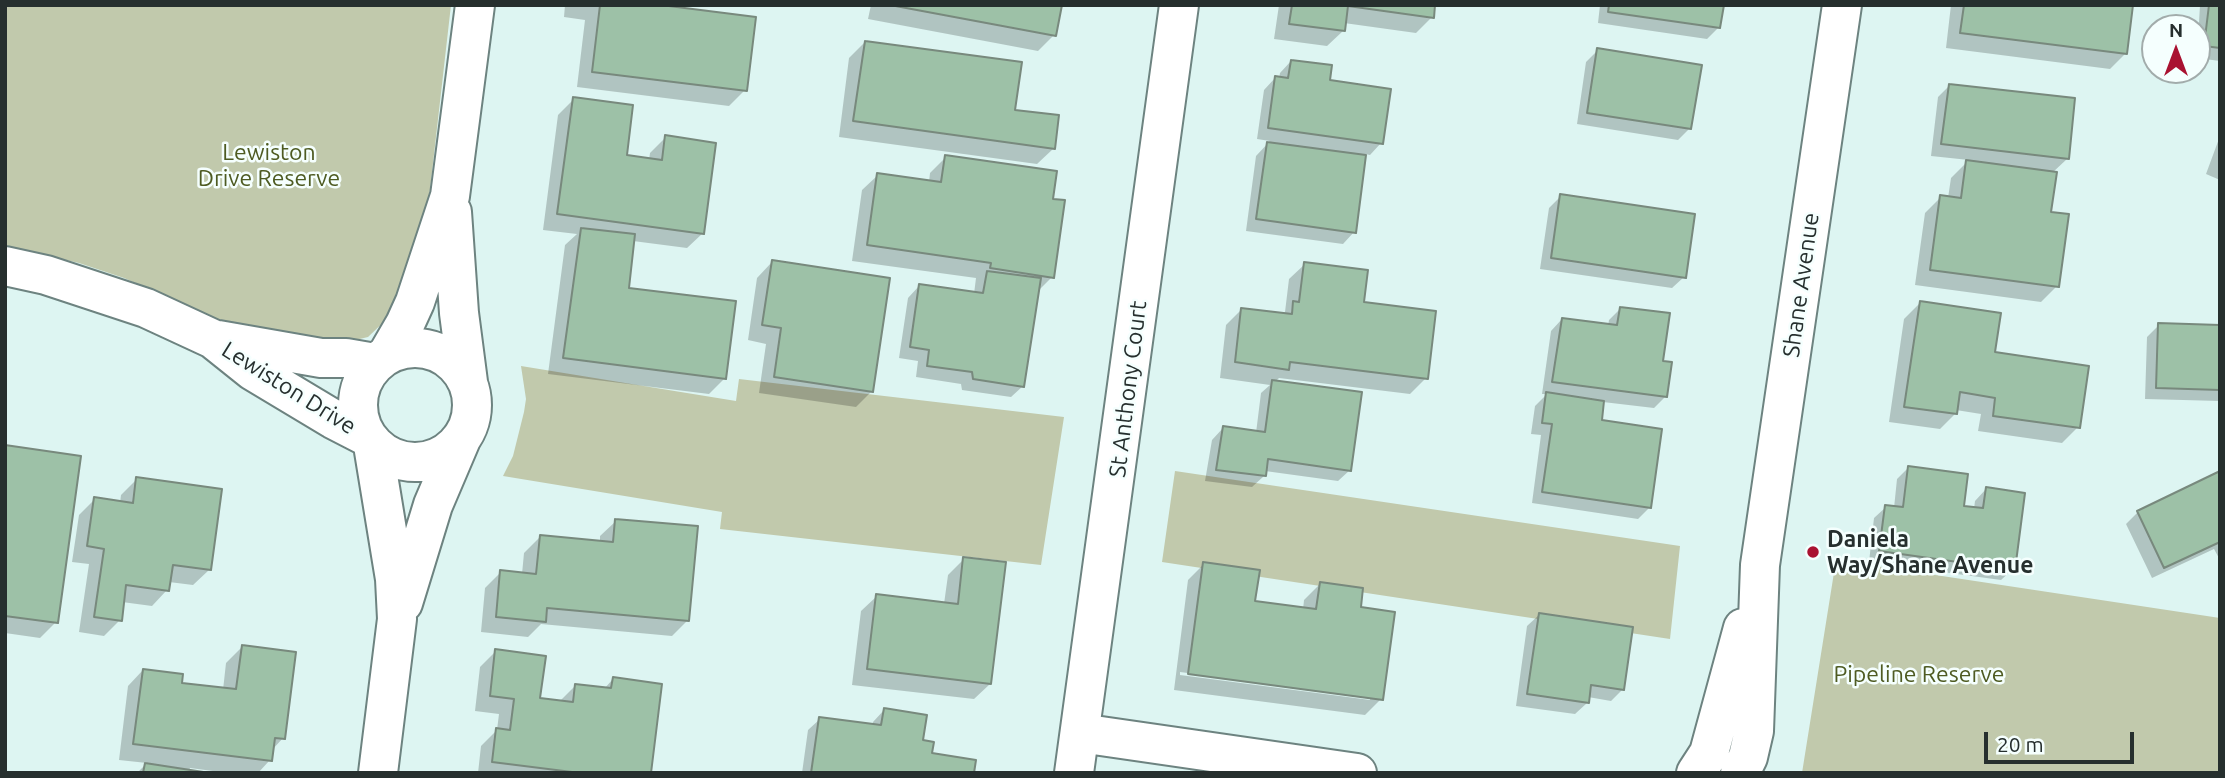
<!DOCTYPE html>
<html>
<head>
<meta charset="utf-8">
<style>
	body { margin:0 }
	#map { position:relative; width:2225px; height:778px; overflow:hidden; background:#ddf5f2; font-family:Ubuntu,sans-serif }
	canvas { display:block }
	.frame { position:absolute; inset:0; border:7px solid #262f2e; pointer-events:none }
	.north { position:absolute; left:2141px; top:14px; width:70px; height:70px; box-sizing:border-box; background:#f5fffe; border:2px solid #a2acab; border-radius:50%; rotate:0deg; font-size:19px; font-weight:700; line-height:28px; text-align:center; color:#262f2e }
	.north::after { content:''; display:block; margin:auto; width:24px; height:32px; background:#a91231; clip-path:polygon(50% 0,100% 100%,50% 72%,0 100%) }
	.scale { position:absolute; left:1984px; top:732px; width:150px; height:32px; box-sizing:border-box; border:4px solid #262f2e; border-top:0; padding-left:9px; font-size:21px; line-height:24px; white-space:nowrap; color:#262f2e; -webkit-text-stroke:5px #f5fffe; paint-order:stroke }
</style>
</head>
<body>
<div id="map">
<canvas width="2225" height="778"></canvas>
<div class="frame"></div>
<div class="north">N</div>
<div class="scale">20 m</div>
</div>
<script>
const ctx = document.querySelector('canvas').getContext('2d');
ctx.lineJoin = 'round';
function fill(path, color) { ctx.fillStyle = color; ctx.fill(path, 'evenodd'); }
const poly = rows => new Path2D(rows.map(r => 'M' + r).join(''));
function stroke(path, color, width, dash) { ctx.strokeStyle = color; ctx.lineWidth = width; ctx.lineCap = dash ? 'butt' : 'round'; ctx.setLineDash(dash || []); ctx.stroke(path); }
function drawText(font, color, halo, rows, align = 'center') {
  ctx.font = font + ' Ubuntu,sans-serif'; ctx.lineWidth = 5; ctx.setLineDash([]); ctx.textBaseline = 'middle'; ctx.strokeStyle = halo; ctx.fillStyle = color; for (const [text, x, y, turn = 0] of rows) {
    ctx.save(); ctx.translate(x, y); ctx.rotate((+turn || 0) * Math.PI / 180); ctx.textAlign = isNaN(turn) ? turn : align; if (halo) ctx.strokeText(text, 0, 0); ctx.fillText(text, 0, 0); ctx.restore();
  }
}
const green = poly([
	[5,5,451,5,428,207,417,256,389,317,368,337,347,342,247,332,124,278,79,263,5,246],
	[521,366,736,401,739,379,1064,417,1041,565,720,529,722,512,503,476,513,456,524,412,526,399],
	[1175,471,1680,546,1670,639,1162,562],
	[1836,560,2220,618,2220,773,1802,773]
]);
const shadow = poly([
	[565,5,647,5,745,90,729,106,577,87,585,20,564,17],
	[871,5,1060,5,1054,35,1038,51,868,19],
	[1279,5,1434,5,1432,17,1416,33,1344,23,1343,31,1327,46,1274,39],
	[1600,5,1722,5,1719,27,1707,39,1598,23],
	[1951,5,2131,5,2126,53,2110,69,1946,48],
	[2200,5,2220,5,2220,61,2197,58],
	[865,42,1053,149,1037,164,839,137,849,58],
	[1598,50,1690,128,1678,140,1577,124,1586,62],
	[1291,61,1327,81,1381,143,1370,155,1365,154,1354,232,1343,244,1246,231,1256,156,1270,141,1257,139,1264,90,1275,78,1279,79,1280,73],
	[1949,86,2067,159,2052,173,2050,213,2057,286,2041,302,1915,285,1925,213,1941,197,1948,198,1951,178,1969,160,1931,156,1938,97],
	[574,99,625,157,649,160,650,153,666,137,703,233,687,248,633,241,627,289,725,378,709,394,548,374,565,245,577,234,543,230,558,115],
	[2220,136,2220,180,2206,174],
	[946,157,1051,200,1052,277,1037,292,1023,386,1011,397,962,390,961,384,916,377,918,361,899,358,908,298,919,286,974,294,976,278,852,261,862,190,878,175,929,182,930,173],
	[1561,196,1684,277,1672,288,1540,269,1549,208],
	[772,262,872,391,856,407,759,393,766,344,748,340,757,278],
	[1305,264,1362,303,1426,378,1410,394,1279,378,1275,382,1350,470,1338,481,1265,471,1264,476,1252,487,1205,481,1212,440,1223,428,1256,433,1261,393,1270,385,1220,378,1226,325,1242,309,1282,315,1285,312,1289,279],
	[1920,303,1993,354,2078,427,2062,443,1978,431,1981,414,1956,410,1956,413,1940,429,1889,422,1904,319],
	[1620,309,1661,362,1665,397,1654,408,1603,402,1600,421,1650,507,1638,519,1532,503,1541,435,1531,434,1535,406,1547,394,1542,394,1551,331,1562,319,1608,326,1609,320],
	[2159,325,2220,327,2220,401,2145,399,2147,337],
	[5,447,56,622,40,638,5,633],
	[1909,467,1962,507,1974,509,1975,501,1986,489,2013,569,2001,580,1869,562,1874,518,1886,507,1894,508,1897,479],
	[2220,473,2220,560,2214,549,2152,578,2126,524,2138,512],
	[137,479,209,570,193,585,169,582,167,590,152,606,122,602,120,620,104,636,79,632,89,564,72,562,79,515,95,499,120,503,121,495],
	[616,521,688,620,672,636,541,624,528,637,481,632,485,588,501,572,522,574,524,553,540,537,600,543,600,536],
	[964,559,990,684,974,699,852,685,861,611,877,596,944,604,948,575],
	[1204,564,1253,603,1303,610,1304,600,1320,584,1359,608,1381,699,1365,715,1174,690,1188,580],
	[1180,672,1370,697,1370,700,1180,675],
	[1539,615,1623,689,1611,701,1588,697,1587,703,1575,714,1516,706,1527,626],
	[242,647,283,738,272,750,270,760,258,773,228,773,190,768,189,771,199,773,137,773,147,763,119,760,128,686,143,670,180,684,223,690,226,663],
	[496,651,538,699,559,702,576,685,604,689,613,679,650,773,478,773,481,746,497,730,499,714,475,711,480,667],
	[884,710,921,742,930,755,973,773,802,773,808,730,820,719,872,726,873,722]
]);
const building = poly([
	[600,5,661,5,756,17,747,91,592,72,600,5],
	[890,5,1062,5,1056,36,890,5],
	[1292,5,1435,5,1434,18,1348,6,1345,31,1289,24,1292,5],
	[1609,5,1724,5,1720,28,1608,12,1609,5],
	[1964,5,2133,5,2127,54,1960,33,1964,5],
	[2209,5,2220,5,2220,48,2204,46,2209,5],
	[865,41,1022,62,1015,110,1059,115,1055,149,853,121,865,41],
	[1597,48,1702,65,1691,129,1587,113,1597,48],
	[1291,60,1332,65,1330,80,1391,89,1383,144,1268,128,1275,76,1288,78,1291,60],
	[1949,84,2075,98,2069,159,1941,144,1949,84],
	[573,97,633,105,627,155,662,160,665,135,716,143,704,234,557,214,573,97],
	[1267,142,1366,155,1356,233,1256,219,1267,142],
	[945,155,1057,171,1053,199,1065,200,1054,278,990,268,991,263,867,245,877,173,941,182,945,155],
	[1966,160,2057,172,2051,212,2069,214,2059,287,1930,270,1940,195,1961,198,1966,160],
	[1560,194,1695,214,1686,278,1551,258,1560,194],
	[581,228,635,234,629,288,736,301,726,379,563,358,581,228],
	[772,260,890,278,873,392,774,377,781,328,762,325,772,260],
	[1304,262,1368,270,1364,302,1436,311,1428,379,1290,362,1289,370,1235,362,1241,308,1292,314,1293,301,1299,302,1304,262],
	[987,271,1041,278,1024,387,973,379,972,372,927,366,929,350,910,347,919,284,983,293,987,271],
	[1920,301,2001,313,1995,352,2089,366,2080,428,1993,416,1995,398,1960,392,1957,414,1904,407,1920,301],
	[1620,307,1670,313,1663,361,1672,362,1667,397,1552,382,1562,318,1617,325,1620,307],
	[2158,323,2220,325,2220,390,2156,388,2158,323],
	[1272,380,1362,392,1351,471,1268,459,1266,476,1216,470,1223,426,1265,432,1272,380],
	[1546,392,1604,401,1602,420,1662,429,1651,508,1542,492,1552,424,1542,423,1546,392],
	[5,445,81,456,58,623,5,616,5,445],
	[1908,466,1968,474,1964,506,1983,508,1986,487,2025,493,2015,570,1879,551,1885,505,1903,507,1908,466],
	[2220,471,2220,542,2164,568,2137,511,2220,471],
	[136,477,222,489,211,570,173,565,169,591,126,585,122,621,94,617,104,549,87,546,94,497,133,503,136,477],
	[615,519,698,526,689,621,547,608,546,622,496,617,500,570,536,574,540,535,613,542,615,519],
	[963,557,1006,562,991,684,867,669,876,594,958,604,963,557],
	[1203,562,1260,570,1255,601,1316,609,1320,582,1363,588,1361,607,1395,612,1383,700,1188,674,1203,562],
	[1539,613,1633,627,1624,690,1591,685,1589,703,1527,694,1539,613],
	[242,645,296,652,285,739,275,738,272,761,133,744,143,669,183,674,182,683,236,689,242,645],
	[495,649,546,656,540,698,573,702,575,684,611,688,613,677,662,684,651,773,580,773,492,762,496,728,510,730,514,699,490,696,495,649],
	[884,708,927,715,923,740,934,742,932,753,976,760,974,773,811,773,819,717,881,725,884,708],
	[145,763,210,773,143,773,145,763]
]);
const street = poly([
	[452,212,459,313,468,382],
	[5,266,46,275,146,308,213,339,253,371,333,419,366,436],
	[218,340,321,358,346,358,375,363],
	'358 405a57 57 0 1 1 114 0a57 57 0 1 1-114 0Z',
	[387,355,405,324,415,302,450,196,475,5],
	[373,445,395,579,397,619,378,773],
	[403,603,433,505,462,437],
	[1080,733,1357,773],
	[1074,773,1179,5]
]);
const secondary = poly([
	[1696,773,1709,753,1743,628],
	[1740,773,1748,757,1754,731,1760,565,1842,5]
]);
const markers = [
	[1813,552,7,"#a91231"]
];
const parkNames = [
	["Lewiston",269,152],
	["Drive Reserve",269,178],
	["Pipeline Reserve",1919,674]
];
const streetNames = [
	["Shane Avenue",1801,285,-82],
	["Lewiston Drive",289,388,32],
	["St Anthony Court",1128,389,-83]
];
const poiNames = [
	["Daniela",1827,539],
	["Way/Shane Avenue",1827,565]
];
fill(green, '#c1c9ac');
fill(shadow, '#0003');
fill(building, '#9dc1a7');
stroke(building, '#78897d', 2);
stroke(street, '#6d8380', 42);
stroke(secondary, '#6d8380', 42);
stroke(street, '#fff', 38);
stroke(secondary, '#fff', 38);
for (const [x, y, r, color] of markers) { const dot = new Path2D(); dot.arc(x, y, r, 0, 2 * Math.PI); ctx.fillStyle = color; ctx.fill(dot); stroke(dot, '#f5fffe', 2.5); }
drawText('23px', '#4e5b22', '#f5fffe', parkNames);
drawText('23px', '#262f2e', '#f5fffe', streetNames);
drawText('bold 23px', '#262f2e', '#f5fffe', poiNames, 'left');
</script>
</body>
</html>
